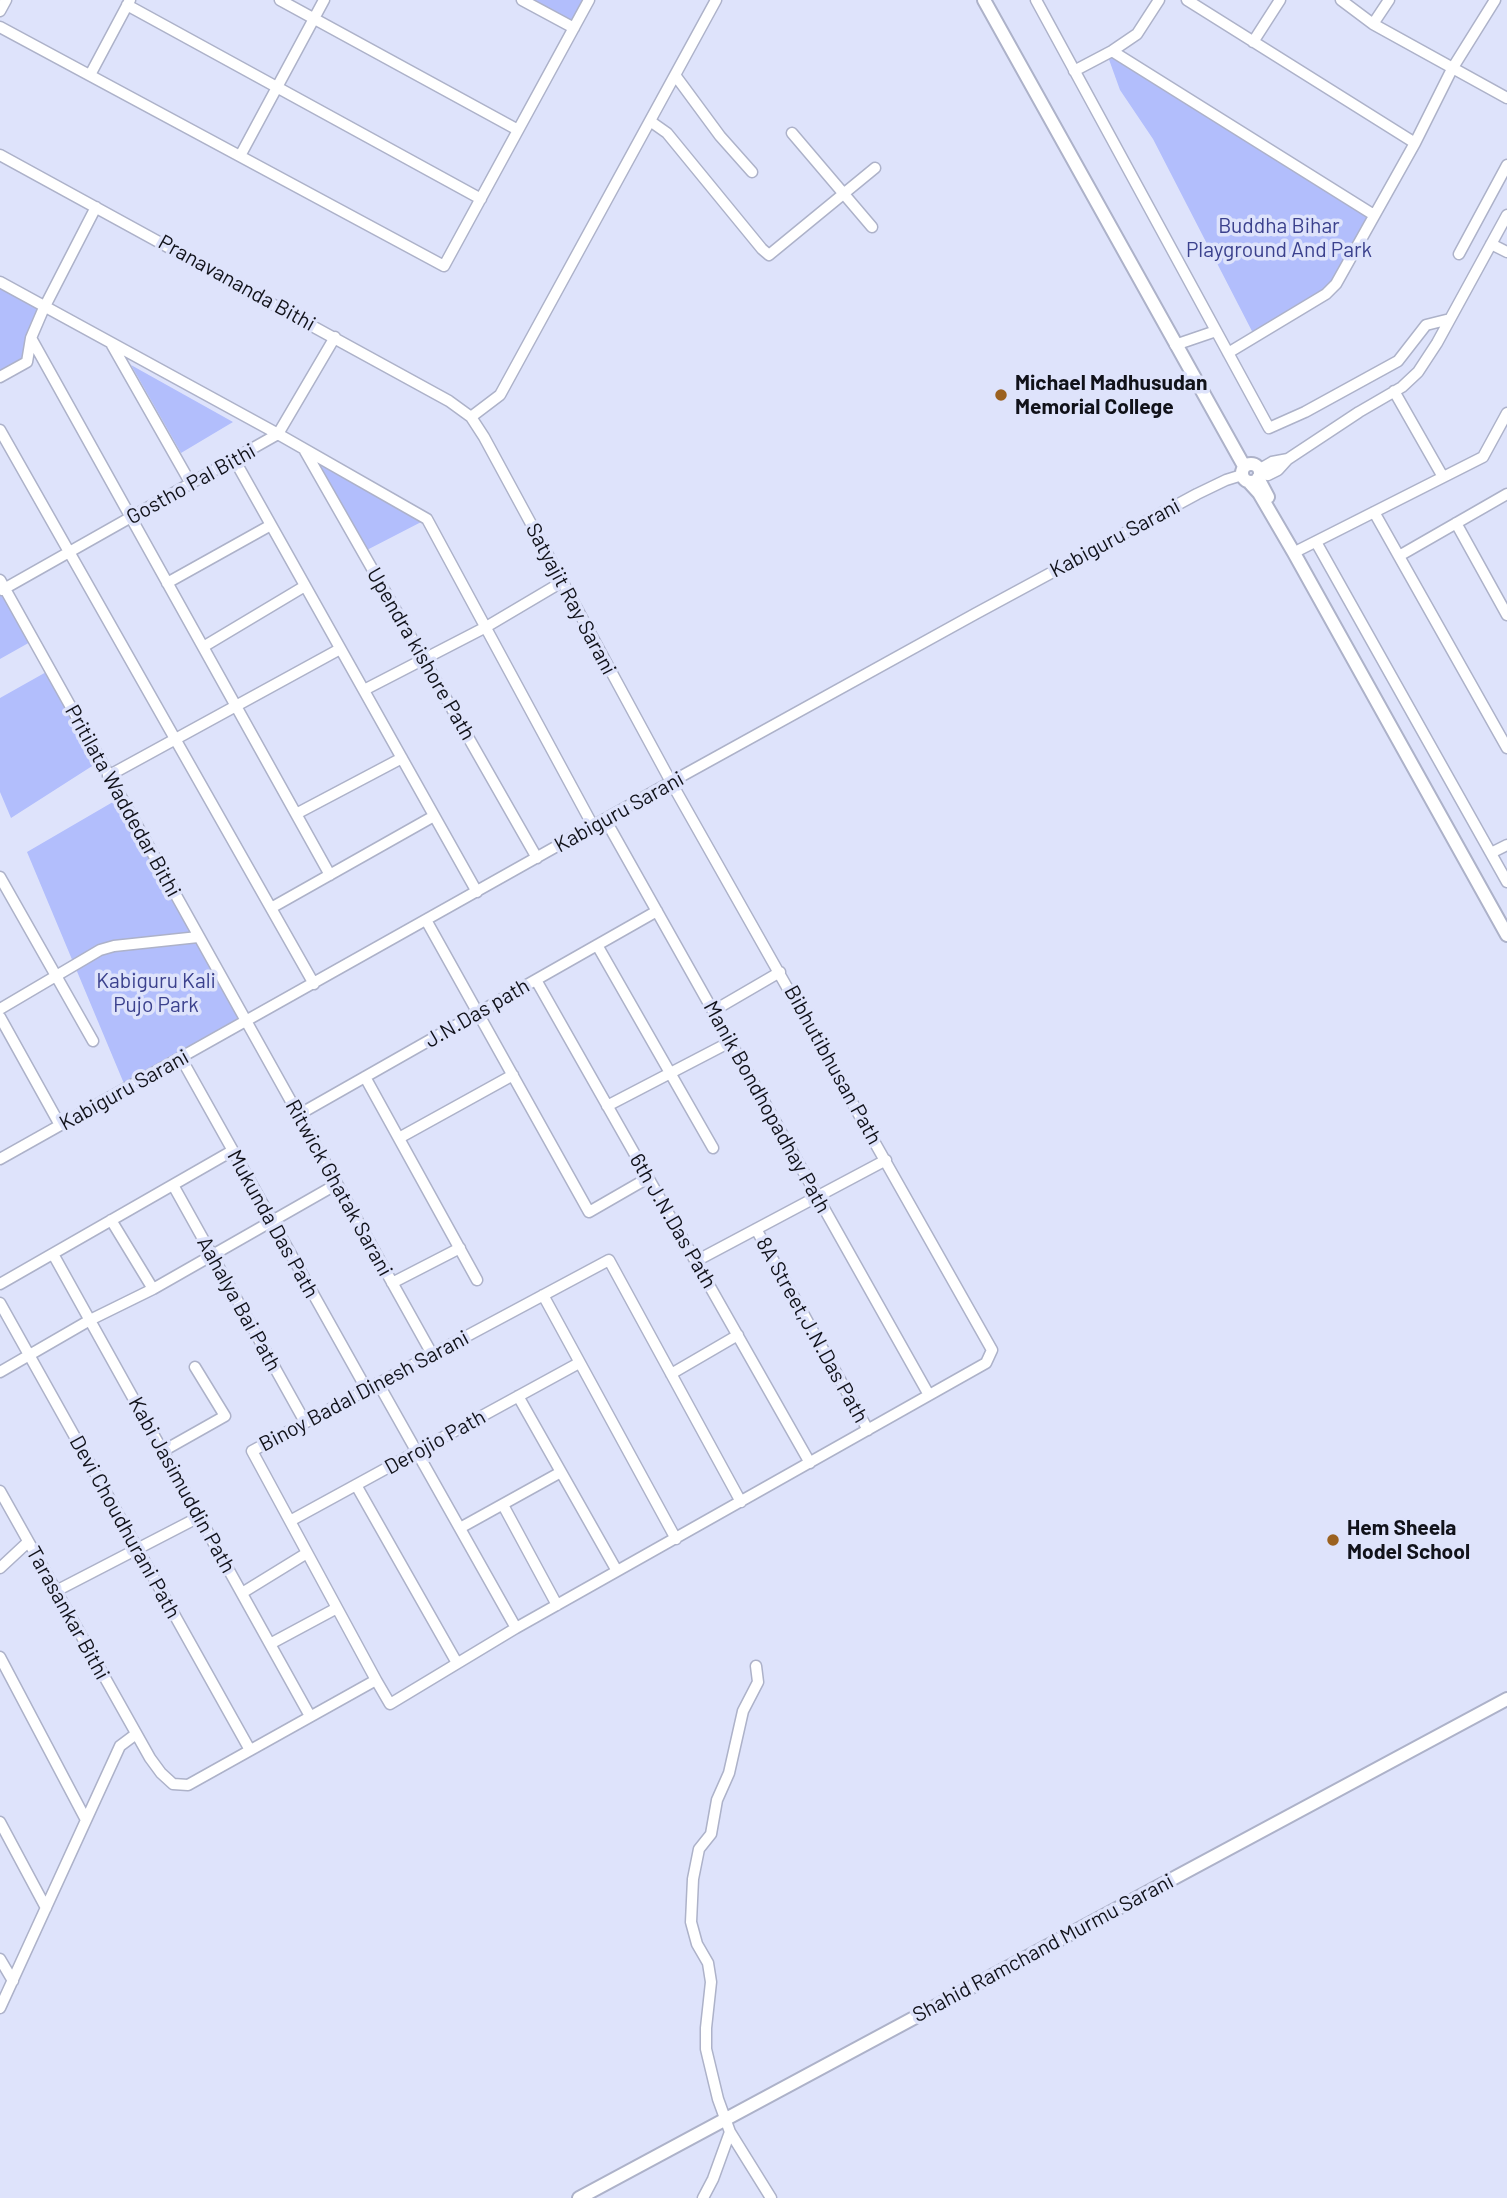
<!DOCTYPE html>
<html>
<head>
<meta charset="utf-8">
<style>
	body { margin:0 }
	canvas { display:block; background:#dee3fb }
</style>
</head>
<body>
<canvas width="1507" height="2198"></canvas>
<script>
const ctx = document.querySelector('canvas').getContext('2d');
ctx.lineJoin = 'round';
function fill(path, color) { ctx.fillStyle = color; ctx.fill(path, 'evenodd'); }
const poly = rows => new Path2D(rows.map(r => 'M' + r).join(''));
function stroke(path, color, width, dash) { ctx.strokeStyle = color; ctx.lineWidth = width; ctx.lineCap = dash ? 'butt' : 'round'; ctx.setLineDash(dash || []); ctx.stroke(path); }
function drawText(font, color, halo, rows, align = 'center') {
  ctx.font = font + ' Barlow,sans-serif'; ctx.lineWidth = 7; ctx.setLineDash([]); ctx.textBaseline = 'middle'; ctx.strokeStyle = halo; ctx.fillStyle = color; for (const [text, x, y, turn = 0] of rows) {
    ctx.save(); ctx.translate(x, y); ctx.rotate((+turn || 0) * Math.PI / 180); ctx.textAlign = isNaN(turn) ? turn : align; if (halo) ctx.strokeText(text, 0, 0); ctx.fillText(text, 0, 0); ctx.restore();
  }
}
const green = poly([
	[522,0,588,0,574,28],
	[1107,54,1112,55,1370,215,1329,292,1255,337,1153,139,1120,90],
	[0,286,43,310,24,364,0,376],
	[131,365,233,422,181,453],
	[312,456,427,519,363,552],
	[3,591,32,641,0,659,0,593],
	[48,671,100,761,11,818,0,792,0,698],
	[118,799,246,1022,125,1086,27,852]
]);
const minor = poly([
	[280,0,518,130],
	[522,0,574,28],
	[1036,0,1269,428,1305,412,1398,361,1426,325,1450,319],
	[1187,0,1415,143],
	[1341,0,1373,24,1389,0],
	[127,5,481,199],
	[0,11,6,0],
	[1373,24,1507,98],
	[0,27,444,266,589,0],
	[1253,42,1280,0],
	[1112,51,1374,215],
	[1074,71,1112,51,1137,34,1159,0],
	[90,75,130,0],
	[675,75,720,136,752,172],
	[650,121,667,133,762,249,769,255,875,168],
	[792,133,872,227],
	[0,155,449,401,471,417,484,437,671,782,992,1350,986,1363,516,1628,390,1704,376,1680],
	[240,156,324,0],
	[1491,244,1507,252],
	[1459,254,1507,165],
	[0,282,278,434,427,519,593,826],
	[31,338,330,875],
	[112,345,191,484],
	[1175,345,1216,331],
	[1228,353,1326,294,1336,284,1415,143,1452,69,1495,0],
	[0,377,27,362,31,338,43,310,96,207],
	[1394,391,1443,477],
	[471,417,500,395,716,0],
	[0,430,314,984],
	[305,451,537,858],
	[234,459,477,892],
	[1260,469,1272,462,1288,459],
	[1261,474,1268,475,1278,470,1288,459,1359,412,1402,387,1418,372,1437,343,1507,215],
	[1374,512,1507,748],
	[1456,523,1507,615],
	[1316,542,1507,882],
	[1299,550,1483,457,1507,413],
	[1399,556,1507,494],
	[0,580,432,1354],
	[167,583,271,525],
	[2,590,278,434,335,337],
	[203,647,305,586],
	[364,690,486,627,562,582],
	[108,776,340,649],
	[296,814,402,758],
	[605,819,929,1395],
	[1491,853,1507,845],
	[0,877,93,1041],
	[271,908,434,816],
	[426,920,589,1212,648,1178],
	[597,945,713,1148],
	[536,980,810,1463],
	[0,1009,100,950,114,946,198,937],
	[713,1011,780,972],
	[0,1017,60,1125],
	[181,1058,367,1390],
	[365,1077,477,1280],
	[607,1106,730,1042],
	[298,1115,657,911],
	[399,1138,513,1075],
	[0,1159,671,782,975,614,1197,494,1226,480,1242,475],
	[173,1185,305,1422],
	[111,1220,153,1289],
	[756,1229,868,1430],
	[53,1254,310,1716],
	[696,1261,886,1160],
	[392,1283,460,1248],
	[0,1284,232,1151],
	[543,1295,676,1539],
	[0,1303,250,1750],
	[0,1372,90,1320,153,1289,337,1184],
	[671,1374,738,1335],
	[378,1383,516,1628],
	[518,1396,617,1571],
	[163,1451,225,1416,195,1367],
	[356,1485,457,1663],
	[0,1491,150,1758,161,1773,173,1784,188,1785,376,1680,252,1451,609,1260,741,1502],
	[503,1505,557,1605],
	[290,1521,579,1363],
	[460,1528,561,1472],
	[0,1568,28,1542],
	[56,1591,199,1517],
	[242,1593,307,1553],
	[270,1644,337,1608],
	[0,1657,86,1820],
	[0,1822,46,1908],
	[0,1959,13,1981],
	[0,2008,120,1746,136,1734],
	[730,2132,771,2198],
	[703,2198,713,2179,730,2132,718,2099,706,2049,706,2028,711,1982,708,1963,697,1944,691,1922,693,1879,699,1849,711,1834,717,1800,729,1773,743,1711,758,1682,756,1666]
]);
const tertiary = poly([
	[984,0,1244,466],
	'1242 473a9 9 0 1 1 18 0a9 9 0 1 1-18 0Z',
	[1258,478,1268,497],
	[1249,482,1259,493,1294,553,1507,935],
	[579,2198,1507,1699]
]);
const markers = [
	[1001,395,7,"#9b611f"],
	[1333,1540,7,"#9b611f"]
];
const parkNames = [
	["Buddha Bihar",1279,226],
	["Playground And Park",1279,250],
	["Kabiguru Kali",156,981],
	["Pujo Park",156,1005]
];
const streetNames = [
	["Pranavananda Bithi",237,283,29],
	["Gostho Pal Bithi",191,484,-29],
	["Kabiguru Sarani",1115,538,-28],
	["Satyajit Ray Sarani",571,599,62],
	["Upendra kishore Path",421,654,60],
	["Pritilata Waddedar Bithi",123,801,61],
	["Kabiguru Sarani",619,812,-29],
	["J.N.Das path",477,1013,-30],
	["Bibhutibhusan Path",833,1065,61],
	["Kabiguru Sarani",124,1090,-29],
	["Manik Bondhopadhay Path",767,1107,61],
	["Ritwick Ghatak Sarani",339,1188,61],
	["6th J.N.Das Path",673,1221,60],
	["Mukunda Das Path",273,1224,61],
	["Aahalya Bai Path",239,1304,61],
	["8A Street,J.N.Das Path",812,1330,61],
	["Binoy Badal Dinesh Sarani",364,1391,-28],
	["Derojio Path",435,1442,-29],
	["Kabi Jasimuddin Path",182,1485,61],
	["Devi Choudhurani Path",125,1527,61],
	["Tarasankar Bithi",68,1613,61],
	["Shahid Ramchand Murmu Sarani",1043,1948,-28]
];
const poiNames = [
	["Michael Madhusudan",1015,383],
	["Memorial College",1015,407],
	["Hem Sheela",1347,1528],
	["Model School",1347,1552]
];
fill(green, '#b2befc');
stroke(minor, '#adb2c9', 13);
stroke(tertiary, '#adb2c9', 16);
stroke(minor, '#fff', 10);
stroke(tertiary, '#fff', 12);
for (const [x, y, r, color] of markers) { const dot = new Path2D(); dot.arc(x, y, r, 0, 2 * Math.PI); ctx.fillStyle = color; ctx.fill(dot); stroke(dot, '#dee3fb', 2.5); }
drawText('21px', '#3b418d', '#dee3fb', parkNames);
drawText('21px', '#11121a', '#dee3fb', streetNames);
drawText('bold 21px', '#11121a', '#dee3fb', poiNames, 'left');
</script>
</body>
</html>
